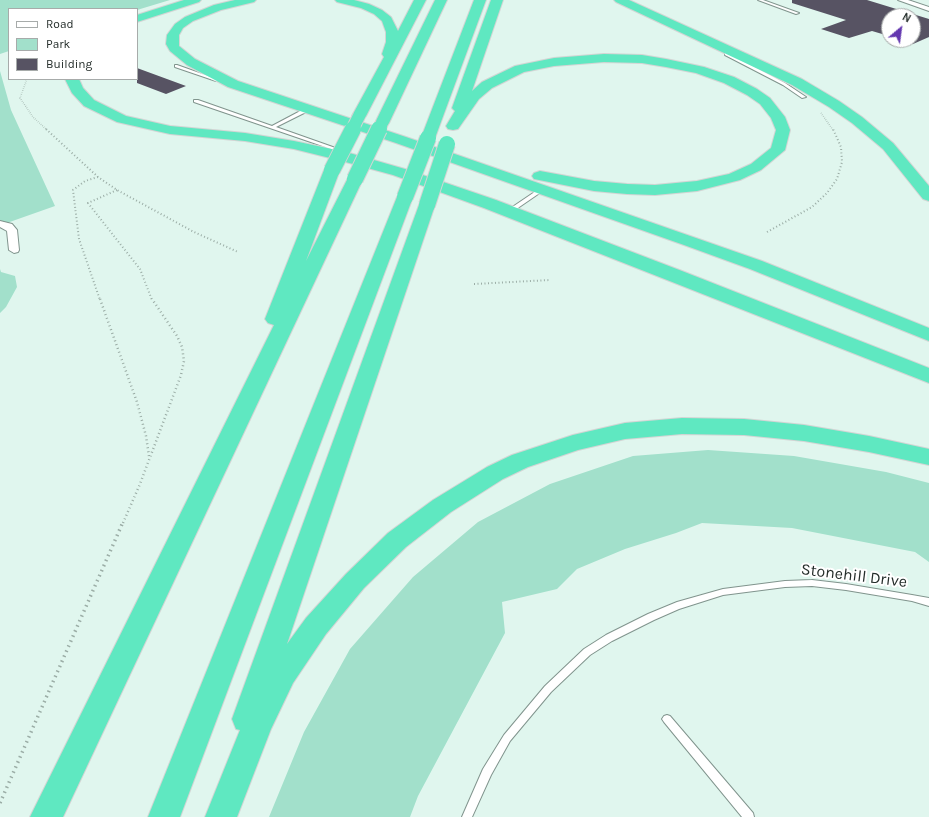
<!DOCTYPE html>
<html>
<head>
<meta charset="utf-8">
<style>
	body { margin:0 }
	#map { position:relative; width:929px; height:817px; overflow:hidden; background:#e0f6ee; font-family:Karla,sans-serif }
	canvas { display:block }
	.legend { position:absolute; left:8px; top:8px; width:130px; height:72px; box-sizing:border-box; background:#fff; border:1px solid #a7abaa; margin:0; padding:5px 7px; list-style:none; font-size:12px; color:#242d2a }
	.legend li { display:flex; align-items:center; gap:8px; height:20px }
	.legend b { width:20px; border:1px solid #a7abaa }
	.north { position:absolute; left:881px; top:8px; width:40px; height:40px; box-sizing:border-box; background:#fff; border:1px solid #a7abaa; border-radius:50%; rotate:29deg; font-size:11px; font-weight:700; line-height:16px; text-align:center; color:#242d2a }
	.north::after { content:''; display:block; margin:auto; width:14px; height:18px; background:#6337af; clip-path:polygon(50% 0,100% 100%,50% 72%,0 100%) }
</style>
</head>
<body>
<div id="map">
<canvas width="929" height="817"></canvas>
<ul class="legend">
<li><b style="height:5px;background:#fff"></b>Road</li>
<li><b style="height:11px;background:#a2e0cb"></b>Park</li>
<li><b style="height:11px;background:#575363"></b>Building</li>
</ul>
<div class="north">N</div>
</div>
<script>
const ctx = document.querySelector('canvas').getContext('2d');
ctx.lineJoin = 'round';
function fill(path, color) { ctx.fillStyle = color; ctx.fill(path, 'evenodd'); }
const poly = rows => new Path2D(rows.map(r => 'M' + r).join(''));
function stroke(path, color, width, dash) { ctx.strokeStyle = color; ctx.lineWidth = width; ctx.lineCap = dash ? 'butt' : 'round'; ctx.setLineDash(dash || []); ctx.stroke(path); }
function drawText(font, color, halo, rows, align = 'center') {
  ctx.font = font + ' Karla,sans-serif'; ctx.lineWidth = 4; ctx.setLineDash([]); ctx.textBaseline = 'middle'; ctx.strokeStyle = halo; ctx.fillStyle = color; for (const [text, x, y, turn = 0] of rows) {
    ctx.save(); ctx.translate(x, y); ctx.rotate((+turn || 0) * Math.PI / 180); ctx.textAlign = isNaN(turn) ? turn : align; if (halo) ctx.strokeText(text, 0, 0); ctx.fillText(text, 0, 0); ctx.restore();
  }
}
const green = poly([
	[0,0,170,0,137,10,9,9,9,51,0,54],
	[0,71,11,110,55,206,4,224,0,224],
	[0,269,1,272,15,276,17,287,6,307,0,313],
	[708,450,794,456,886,472,929,483,929,562,915,552,792,528,702,523,676,533,625,549,577,569,557,589,502,602,505,633,418,796,410,817,269,817,304,732,350,649,413,577,478,522,550,484,633,456]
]);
const building = poly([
	[792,0,867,0,929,19,929,37,913,44,902,40,913,40,913,16,889,16,889,36,872,31,849,38,821,29,846,20,792,3],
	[137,68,186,86,166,94,137,83]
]);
const pathFar3 = poly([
	[27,79,20,98,33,117,47,130],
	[821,113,833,130]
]);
const pathFar2 = poly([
	[46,129,98,177,117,190,194,232,238,252],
	[98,177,85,181,73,190,79,239,100,300],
	[117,190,88,203,140,269,152,300],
	[767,232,812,207,827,193,837,179,842,162,841,147,833,129],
	[474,284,550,280]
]);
const pathFar1 = poly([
	[100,299,137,402,146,436,149,456],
	[123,523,140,484,181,375,184,361,182,347,177,336,152,299]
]);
const path = poly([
	[0,803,123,522]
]);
const service = poly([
	[758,0,763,0,799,13,796,14,758,0],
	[725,53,727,53,785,83,806,97,802,98,783,85,725,55,725,53],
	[175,65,177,65,219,80,216,81,175,67,175,65],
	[194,100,198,100,272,126,306,108,310,108,310,110,276,127,344,151,340,152,194,102,194,100],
	[542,187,544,188,544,190,512,212,508,212,508,210,542,187],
	[812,580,846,584,912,595,929,598,929,606,912,601,846,590,812,586,785,587,723,595,679,609,654,620,612,641,590,655,551,692,510,741,491,775,472,817,462,817,483,769,504,735,545,686,584,649,606,635,648,614,677,602,723,589,785,581,812,580],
	[667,715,670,716,753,813,754,817,742,817,664,722,662,719,664,716,667,715]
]);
const minor = poly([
	[898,0,908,0,929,7,929,11,898,0],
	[0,221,12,224,17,230,19,250,18,252,14,253,9,250,7,231,0,227,0,221]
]);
const motorway = poly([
	[184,0,201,0,199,2,137,22,137,15,184,0],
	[235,0,256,0,254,2,221,10,193,21,183,28,179,35,179,46,195,59,238,81,406,137,762,261,929,328,929,341,750,269,684,245,396,143,228,87,187,65,170,51,166,44,167,35,175,24,185,17,214,5,235,0],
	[335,0,354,0,369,4,382,10,391,17,398,31,414,0,426,0,366,116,364,119,359,120,354,119,352,116,384,57,382,54,386,42,386,32,382,21,374,14,361,8,337,2,335,0],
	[435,0,447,0,389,123,387,126,382,127,377,126,375,123,435,0],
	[474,0,486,0,435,138,433,141,428,142,423,141,421,138,474,0],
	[491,0,503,0,472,91,482,82,515,66,554,58,604,54,642,55,666,59,704,67,734,77,757,89,770,98,785,117,790,130,785,150,761,170,740,180,697,191,655,195,627,194,594,191,534,179,532,176,534,173,540,171,594,181,627,184,655,185,697,181,729,174,751,164,771,148,776,130,771,118,760,104,747,95,724,83,696,73,666,67,642,63,604,62,554,66,524,72,492,88,479,99,458,129,453,130,448,129,446,126,455,111,452,108,491,0],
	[614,0,629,0,802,79,839,101,862,117,893,143,929,186,929,201,923,199,883,149,852,123,829,107,792,85,616,2,614,0],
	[65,79,79,79,83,88,94,100,126,116,170,126,245,133,294,141,346,152,405,169,496,200,682,271,929,368,929,383,484,208,393,175,342,161,294,149,245,141,170,134,117,122,84,106,72,93,65,79],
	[332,165,338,167,340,170,306,261,349,176,355,174,361,176,363,179,63,817,30,817,274,325,268,323,265,319,324,170,326,167,332,165],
	[405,192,411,194,413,197,180,817,148,817,397,197,399,194,405,192],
	[427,200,433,201,435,205,287,644,306,618,346,574,388,533,433,500,487,467,512,455,573,435,625,423,682,418,744,419,804,425,869,436,929,449,929,465,869,452,804,441,744,435,682,434,625,439,578,450,528,467,503,479,451,512,406,547,364,588,326,634,293,683,271,729,237,817,205,817,240,730,236,729,232,719,419,205,421,201,427,200]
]);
const motorwayBridgeFar1 = poly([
	[352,130,359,116],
	[379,130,382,123]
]);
const motorwayBridge = poly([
	[332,170,353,129],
	[355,179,379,129],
	[405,197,428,138],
	[427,205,447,144]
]);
const nearStreetnames = [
	["Stonehill Drive",854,576,7]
];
fill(green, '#a2e0cb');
fill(building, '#575363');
stroke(service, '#80948d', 2);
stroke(minor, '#80948d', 2);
stroke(motorway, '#d3d5d4', 2);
stroke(pathFar3, '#9bada6', 1.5, [0.5, 1.5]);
stroke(pathFar2, '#9bada6', 2, [1, 2.5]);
stroke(pathFar1, '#9bada6', 2.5, [1, 3]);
stroke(path, '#9bada6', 3.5, [1.5, 4]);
fill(service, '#fff');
fill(minor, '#fff');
fill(motorway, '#5fe8c1');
stroke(motorwayBridgeFar1, '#d3d5d4', 14, []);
stroke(motorwayBridge, '#d3d5d4', 18, []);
stroke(motorwayBridgeFar1, '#5fe8c1', 12);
stroke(motorwayBridge, '#5fe8c1', 16);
drawText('16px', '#242d2a', '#fff', nearStreetnames);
</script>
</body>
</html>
